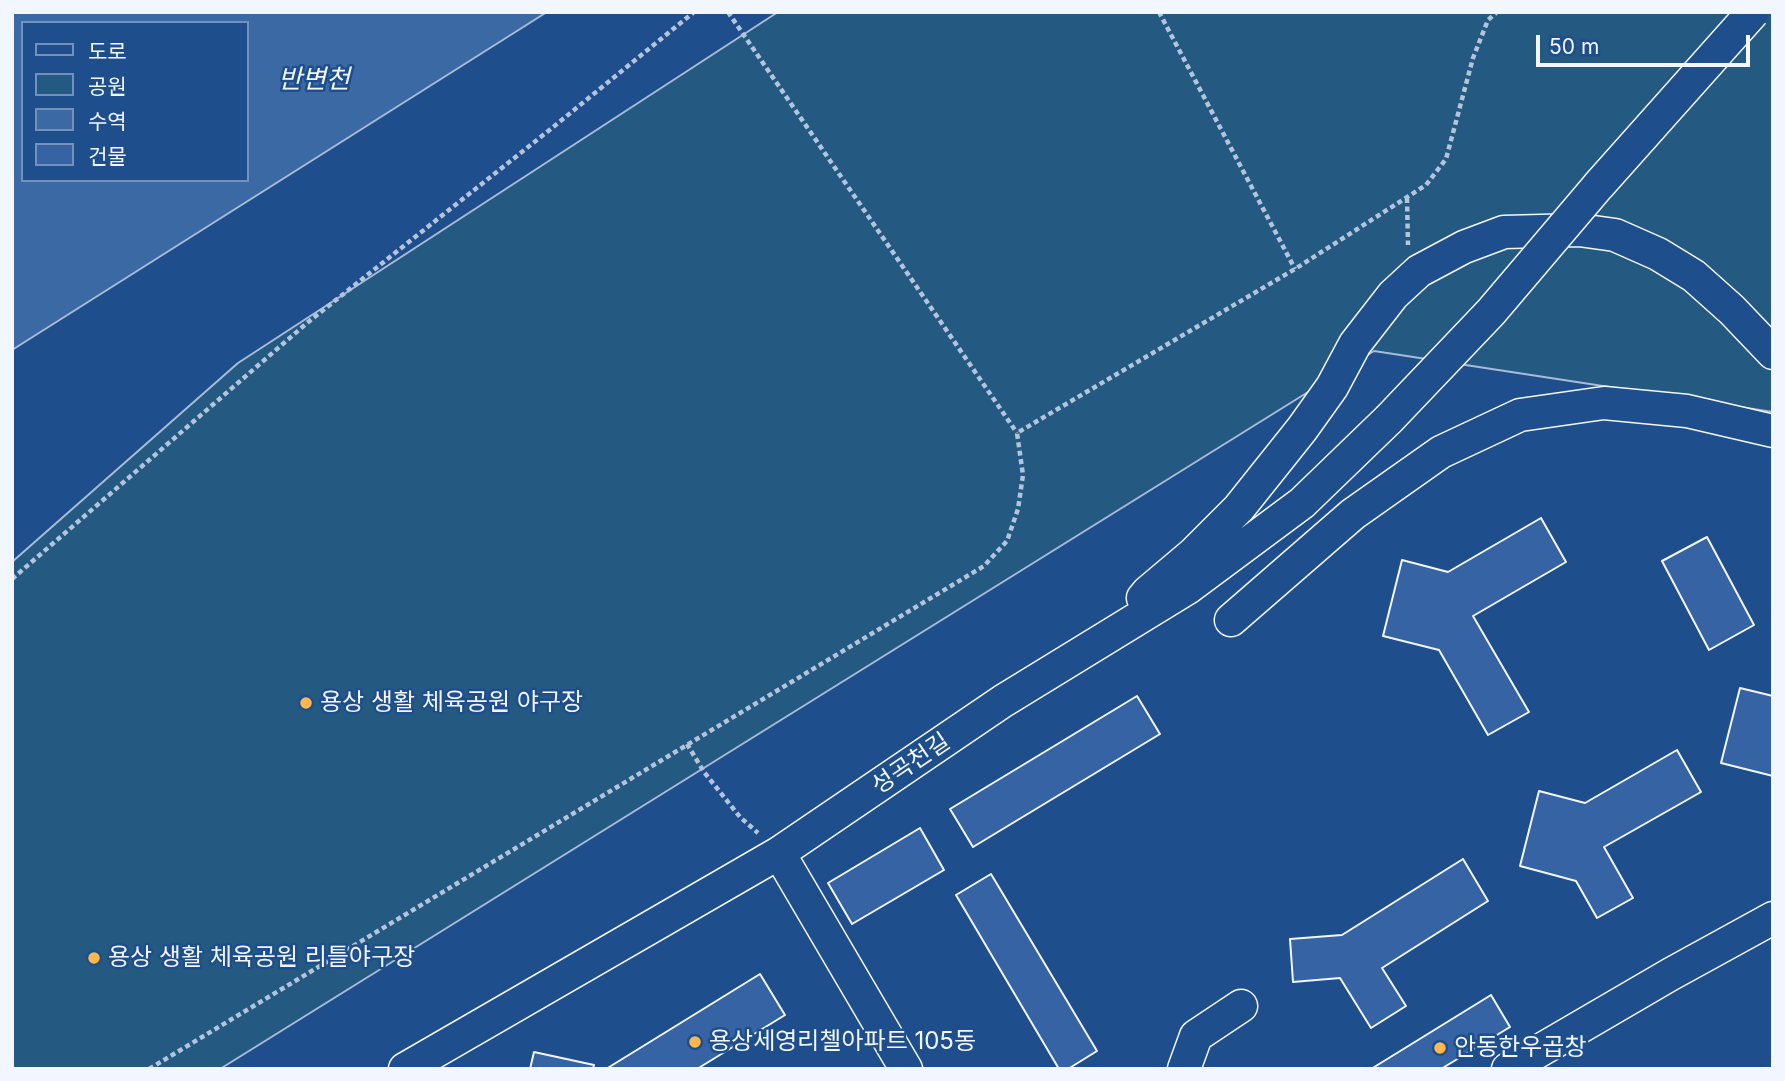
<!DOCTYPE html>
<html>
<head>
<meta charset="utf-8">
<style>
	body { margin:0 }
	#map { position:relative; width:1785px; height:1081px; overflow:hidden; background:#1f4e8c; font-family:Inter,"Noto Sans KR",sans-serif }
	canvas { display:block }
	.frame { position:absolute; inset:0; border:14px solid #f2f6ff; pointer-events:none }
	.legend { position:absolute; left:21px; top:21px; width:228px; height:161px; box-sizing:border-box; background:#1f4e8c; border:2px solid #7391ba; margin:0; padding:9px 12px; list-style:none; font-size:21px; color:#f2f6ff }
	.legend li { display:flex; align-items:center; gap:14px; height:35px }
	.legend b { width:35px; border:2px solid #7391ba }
	.scale { position:absolute; left:1536px; top:35px; width:214px; height:32px; box-sizing:border-box; border:4px solid #f2f6ff; border-top:0; padding-left:9px; font-size:21px; line-height:24px; white-space:nowrap; color:#f2f6ff; -webkit-text-stroke:5px #1f4e8c; paint-order:stroke }
</style>
</head>
<body>
<div id="map">
<canvas width="1785" height="1081"></canvas>
<div class="frame"></div>
<ul class="legend">
<li><b style="height:9px;background:#1f4e8c"></b>도로</li>
<li><b style="height:19px;background:#245a82"></b>공원</li>
<li><b style="height:19px;background:#3b69a3"></b>수역</li>
<li><b style="height:19px;background:#3563a3"></b>건물</li>
</ul>
<div class="scale">50 m</div>
</div>
<script>
const ctx = document.querySelector('canvas').getContext('2d');
ctx.lineJoin = 'round';
function fill(path, color) { ctx.fillStyle = color; ctx.fill(path, 'evenodd'); }
const poly = rows => new Path2D(rows.map(r => 'M' + r).join(''));
function stroke(path, color, width, dash) { ctx.strokeStyle = color; ctx.lineWidth = width; ctx.lineCap = dash ? 'butt' : 'round'; ctx.setLineDash(dash || []); ctx.stroke(path); }
function drawText(font, color, halo, rows, align = 'center') {
  ctx.font = font + ' Inter,"Noto Sans KR",sans-serif'; ctx.lineWidth = 5; ctx.setLineDash([]); ctx.textBaseline = 'middle'; ctx.strokeStyle = halo; ctx.fillStyle = color; for (const [text, x, y, turn = 0] of rows) {
    ctx.save(); ctx.translate(x, y); ctx.rotate((+turn || 0) * Math.PI / 180); ctx.textAlign = isNaN(turn) ? turn : align; if (halo) ctx.strokeText(text, 0, 0); ctx.fillText(text, 0, 0); ctx.restore();
  }
}
const green = poly([
	[778,12,1773,12,1773,412,1374,351,220,1069,12,1069,12,562,238,363,778,12]
]);
const water = poly([
	[12,12,547,12,12,350,12,12],
	[23,23,247,23,247,180,23,180,23,23]
]);
const building = poly([
	[1541,518,1566,562,1473,616,1529,712,1488,735,1439,650,1383,636,1402,560,1448,572,1541,518],
	[1707,537,1754,625,1709,650,1662,561,1707,537],
	[1740,688,1773,696,1773,776,1721,763,1740,688],
	[1137,696,1160,734,973,847,950,809,1137,696],
	[1677,750,1701,792,1604,847,1633,898,1597,918,1576,881,1520,866,1539,791,1585,803,1677,750],
	[920,828,944,870,852,924,828,883,920,828],
	[1463,859,1488,901,1382,968,1406,1006,1371,1028,1340,978,1293,982,1290,939,1342,935,1463,859],
	[991,874,1097,1051,1068,1069,1059,1069,956,895,991,874],
	[760,974,785,1015,697,1069,606,1069,760,974],
	[1491,995,1510,1027,1441,1069,1371,1069,1491,995],
	[534,1052,594,1065,593,1069,530,1069,534,1052]
]);
const path = poly([
	[728,12,1017,433],
	[1159,12,1295,269],
	[1407,198,1408,245],
	[12,579,307,323,552,128,694,12],
	[687,744,704,772,740,817,758,833],
	[149,1069,984,566,1007,541,1018,509,1023,475,1017,433,1295,269,1426,185,1446,159,1473,58,1488,20,1497,12]
]);
const minor = poly([
	[1143,598,1148,592,1193,554,1239,508,1302,429,1332,387,1355,344,1393,295,1419,271,1464,247,1504,232,1579,230,1615,235,1658,254,1694,276,1732,310,1773,353],
	[1231,620,1353,514,1441,452,1520,415,1604,403,1687,411,1773,431],
	[779,853,906,1069],
	[405,1069,779,853,1003,701,1189,587,1302,503,1389,419],
	[1184,1069,1196,1036,1241,1006],
	[1508,1069,1671,974,1773,918]
]);
const minorBridge = poly([
	[1389,419,1491,312,1598,186,1753,12]
]);
const markers = [
	[306,703,7,"#ffb74d"],
	[94,958,7,"#ffb74d"],
	[695,1042,7,"#ffb74d"],
	[1440,1048,7,"#ffb74d"]
];
const poiNames = [
	["용상 생활 체육공원 야구장",320,703],
	["용상 생활 체육공원 리틀야구장",108,958],
	["용상세영리첼아파트 105동",709,1042],
	["안동한우곱창",1454,1048]
];
const streetNames = [
	["성곡천길",911,764,-34]
];
const waterNames = [
	["반변천",314,80]
];
fill(green, '#245a82');
stroke(green, '#a8bbd7', 2);
fill(water, '#3b69a3');
stroke(water, '#a8bbd7', 2);
fill(building, '#3563a3');
stroke(building, '#f2f6ff', 2);
stroke(minor, '#f2f6ff', 35);
stroke(path, '#b3c4dc', 4.5, [5, 3.5]);
stroke(minor, '#1f4e8c', 32);
stroke(minorBridge, '#f2f6ff', 35, []);
stroke(minorBridge, '#1f4e8c', 32);
for (const [x, y, r, color] of markers) { const dot = new Path2D(); dot.arc(x, y, r, 0, 2 * Math.PI); ctx.fillStyle = color; ctx.fill(dot); stroke(dot, '#1f4e8c', 2.5); }
drawText('24px', '#f2f6ff', '#1f4e8c', poiNames, 'left');
drawText('24px', '#f2f6ff', '#1f4e8c', streetNames);
drawText('italic 26px', '#f2f6ff', '#1f4e8c', waterNames);
</script>
</body>
</html>
